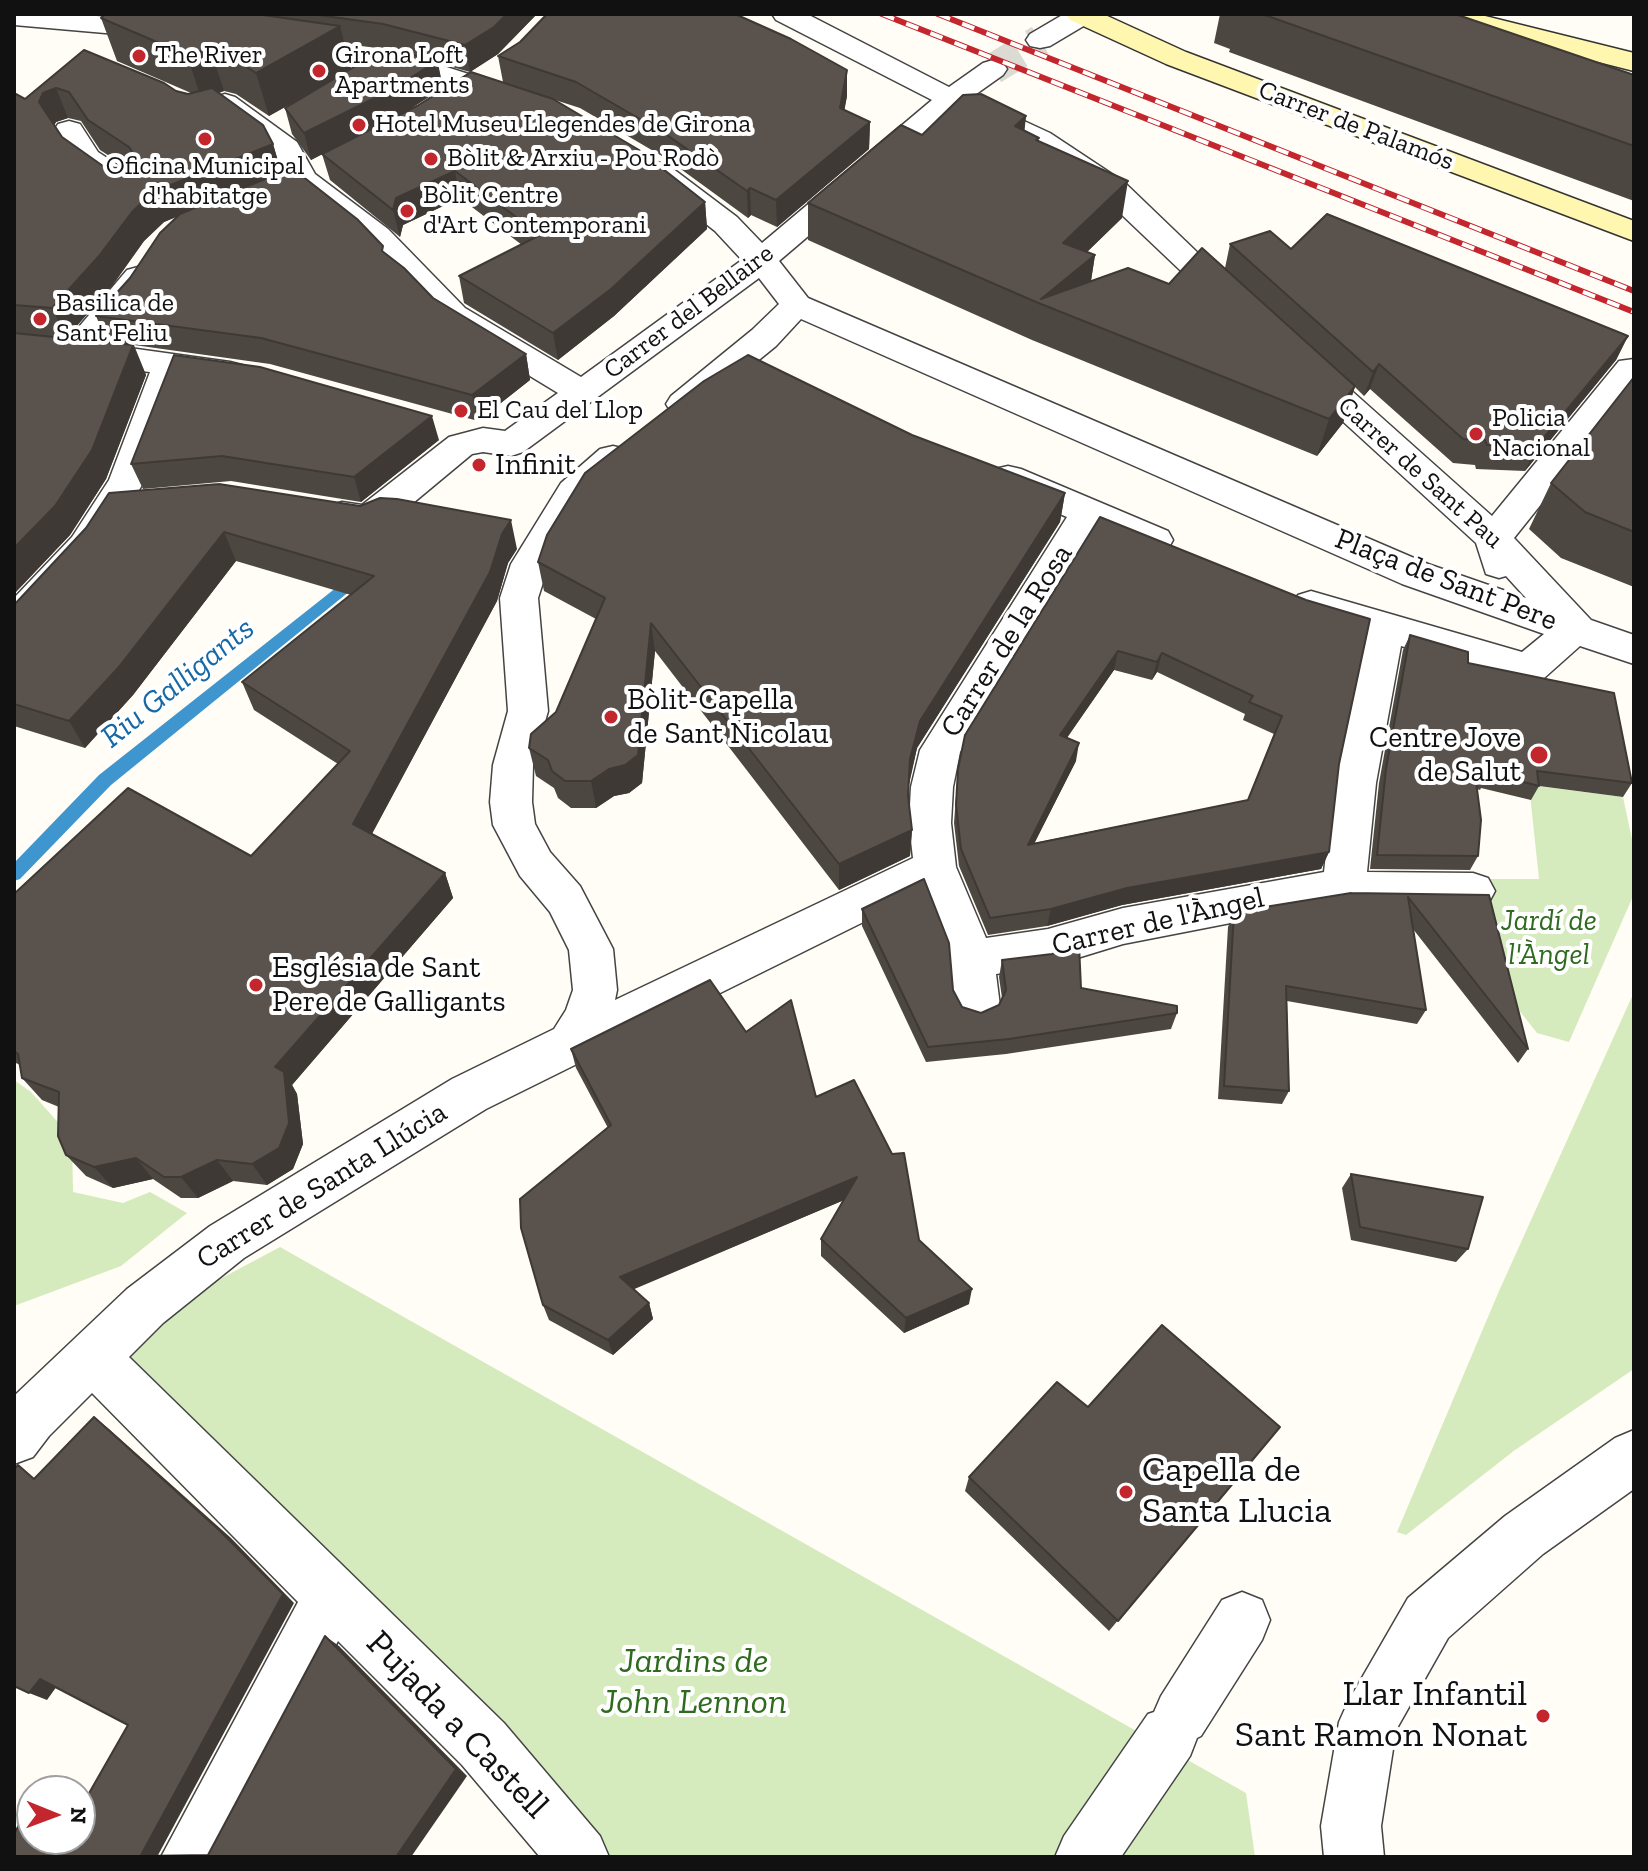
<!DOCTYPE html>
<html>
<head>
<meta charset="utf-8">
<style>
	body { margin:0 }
	#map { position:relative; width:1648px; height:1871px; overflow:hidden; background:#fffdf5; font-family:"Zilla Slab",serif }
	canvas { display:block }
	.frame { position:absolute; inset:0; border:16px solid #111; pointer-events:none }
	.north { position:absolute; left:16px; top:1775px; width:80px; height:80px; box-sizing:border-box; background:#fff; border:2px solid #a0a0a0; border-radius:50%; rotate:91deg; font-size:22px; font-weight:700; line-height:32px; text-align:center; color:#111 }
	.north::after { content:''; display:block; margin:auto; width:28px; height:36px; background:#c4262e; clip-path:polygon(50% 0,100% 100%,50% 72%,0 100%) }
</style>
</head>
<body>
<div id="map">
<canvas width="1648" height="1871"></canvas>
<div class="frame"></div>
<div class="north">N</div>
</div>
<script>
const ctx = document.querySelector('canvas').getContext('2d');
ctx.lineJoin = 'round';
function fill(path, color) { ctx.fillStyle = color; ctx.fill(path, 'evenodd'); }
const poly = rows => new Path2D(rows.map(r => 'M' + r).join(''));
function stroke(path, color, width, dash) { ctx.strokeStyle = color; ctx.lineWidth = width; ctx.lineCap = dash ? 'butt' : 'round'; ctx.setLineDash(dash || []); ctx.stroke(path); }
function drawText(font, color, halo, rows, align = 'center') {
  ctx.font = font + ' "Zilla Slab",serif'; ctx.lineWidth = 8; ctx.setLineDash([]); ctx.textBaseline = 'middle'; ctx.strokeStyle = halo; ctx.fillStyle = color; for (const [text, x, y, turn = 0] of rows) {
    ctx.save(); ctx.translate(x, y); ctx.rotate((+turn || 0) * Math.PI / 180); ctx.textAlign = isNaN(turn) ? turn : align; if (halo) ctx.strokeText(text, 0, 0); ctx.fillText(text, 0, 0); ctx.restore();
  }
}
const green = poly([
	[1529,785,1623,797,1634,849,1634,894,1569,1042,1537,1033,1499,985,1451,879,1539,879],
	[1634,992,1634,1369,1515,1450,1406,1535,1397,1532,1499,1291],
	[14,1080,31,1092,72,1138,73,1192,123,1203,150,1192,187,1213,121,1266,14,1306],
	[280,1247,1246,1793,1255,1857,610,1857,508,1729,120,1353,205,1287]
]);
const stream = poly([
	[356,572,364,578,361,582,111,785,20,879,14,881,14,863,99,775,356,572]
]);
const streetTunnel = poly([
	[993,69,1040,40]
]);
const street = poly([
	[14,14,75,14,162,22,172,24,176,30,172,36,162,38,14,25,14,14],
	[772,14,807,14,949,87,983,63,993,60,1003,63,1007,69,1003,75,972,97,1050,133,1124,182,1249,302,1245,309,1233,312,1221,309,1102,196,1028,145,955,111,779,261,808,298,1428,564,1526,598,1506,576,1499,578,1486,574,1476,543,1292,375,1287,367,1292,359,1304,356,1316,359,1492,516,1619,361,1634,359,1634,388,1514,538,1591,620,1634,635,1634,664,1580,646,1543,679,1529,684,1401,646,1376,783,1367,872,1473,873,1488,878,1495,891,1488,904,1473,909,1344,905,1282,913,1123,944,1048,967,996,974,1000,1006,993,1020,977,1026,961,1020,954,1006,950,959,924,892,486,1109,244,1258,163,1323,129,1357,504,1723,600,1836,609,1857,540,1857,462,1765,338,1641,224,1857,161,1857,298,1602,92,1393,49,1436,33,1457,14,1464,14,1396,127,1289,210,1226,452,1079,554,1029,566,1010,573,990,569,950,550,912,520,876,493,825,490,802,493,765,508,711,500,598,511,564,561,483,600,449,613,446,626,449,631,458,626,467,587,501,568,528,549,564,538,598,548,711,533,765,532,802,535,824,550,852,580,886,613,949,617,990,615,1000,913,858,909,823,911,787,920,750,1067,517,995,487,990,478,995,469,1008,466,1021,469,1168,531,1173,540,1168,549,1155,553,1097,530,960,752,953,787,951,823,956,867,986,938,1048,929,1123,908,1324,872,1334,783,1367,635,1298,615,1292,605,1298,595,1311,591,1522,652,1544,634,1402,584,801,319,776,346,695,412,683,415,671,412,666,404,671,396,752,330,779,304,759,278,523,452,511,456,483,452,472,454,383,528,370,532,329,524,324,515,329,506,342,502,362,505,449,437,483,428,505,431,558,393,441,322,366,243,292,185,274,153,220,113,205,112,200,106,205,100,225,94,235,97,297,142,315,174,388,229,465,308,581,377,742,260,715,231,646,177,642,171,646,165,657,162,668,165,737,217,762,243,932,100,776,20,772,14],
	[1064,14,1096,15,1092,21,1050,46,1040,48,1030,46,1026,40,1030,34,1064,14],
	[290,38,434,63,525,92,530,98,525,104,515,107,419,77,280,52,276,46,280,40,290,38],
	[69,121,80,124,98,152,139,179,143,186,139,193,128,195,117,193,76,164,54,130,58,124,69,121],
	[138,267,149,270,154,277,101,344,230,362,242,365,247,373,242,381,230,384,182,377,144,482,98,555,28,632,14,636,14,598,72,537,109,480,150,372,14,358,14,336,67,341,127,270,138,267],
	[1634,1430,1634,1489,1543,1554,1448,1638,1396,1730,1381,1826,1384,1857,1324,1857,1321,1826,1339,1722,1348,1702,1408,1598,1505,1516,1615,1438,1634,1430],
	[1242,1592,1262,1600,1270,1620,1262,1640,1201,1736,1197,1738,1190,1756,1121,1857,1055,1857,1064,1836,1148,1714,1154,1712,1161,1696,1222,1600,1242,1592]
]);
const secondary = poly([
	[1066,14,1103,14,1186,52,1634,221,1634,241,1166,64,1070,20,1066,14],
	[1430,14,1477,14,1634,53,1634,71,1434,20,1430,14]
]);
const rail = poly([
	[882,14,1634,312],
	[938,14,1634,291]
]);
const wall = poly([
	[105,14,543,14,535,16,498,54,470,72,438,63,443,88,407,111,503,82,498,56,847,96,844,110,870,122,869,149,777,227,751,215,748,218,667,159,580,108,555,100,705,202,707,229,614,316,558,360,464,303,459,276,522,245,460,198,403,225,400,237,330,180,322,154,311,160,292,134,285,108,289,105,269,116,236,94,224,91,219,93,273,144,281,172,385,254,433,298,526,354,530,380,478,421,270,364,134,345,146,375,106,479,70,535,14,594,14,93,25,99,84,50,176,91,188,94,191,93,117,61,101,18],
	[345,44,377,48,383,49,351,68],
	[68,118,81,121,100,150,125,166,116,168,103,166,62,137,54,125,56,122],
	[178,216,130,278,96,316,107,342,66,338,112,286,144,241,164,222],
	[1220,14,1455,14,1634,75,1634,201,1229,52,1230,49,1214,43],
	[1026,116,1024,130,1039,138,1038,141,1122,218,1087,252,1095,255,1091,281,1169,284,1225,268,1230,244,1291,249,1628,336,1616,360,1525,471,1476,469,1475,465,1453,463,1370,389,1364,396,1355,387,1343,423,1317,456,1032,340,808,240,808,203,922,135],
	[260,367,439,440,361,502,231,481,143,489,131,464],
	[1634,377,1634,587,1561,558,1529,529,1551,483],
	[912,435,1065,493,1060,522,917,748,909,785,908,796,912,830,910,856,839,890,655,651,642,783,629,793,614,796,596,808,571,808,558,798,554,788,536,776,529,748,556,712,596,619,544,591,538,562],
	[109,493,517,549,508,563,497,601,372,834,445,873,453,898,292,1085,297,1094,303,1144,293,1169,267,1185,233,1181,198,1198,181,1198,153,1179,113,1188,86,1176,66,1155,59,1107,42,1100,22,1078,20,1065,14,1062,14,894,251,856,338,764,254,710,242,682,351,595,236,561,133,695,85,748,14,726,14,605,86,528],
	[1100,517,1339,764,1329,852,1321,869,1122,905,1047,926,988,935,959,866,954,823,958,769],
	[1114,670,1152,680,1157,672,1245,714,1243,720,1274,734,1248,800,1034,843,1076,761,1067,738],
	[1410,635,1468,663,1632,783,1623,797,1539,786,1531,800,1481,788,1480,790,1477,789,1478,856,1470,870,1370,869,1379,783,1403,650],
	[1351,893,1489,895,1528,1049,1518,1063,1413,929,1426,1010,1417,1024,1287,1001,1289,1091,1282,1104,1218,1099,1228,927,1234,912],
	[862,909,953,990,962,1007,981,1013,999,1005,1002,998,999,977,1002,960,1081,988,1177,1013,1171,1029,1006,1054,926,1062,862,926],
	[746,1032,816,1097,919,1240,969,1304,904,1333,821,1256,821,1239,844,1200,633,1289,649,1303,653,1319,613,1355,549,1320,543,1305,608,1128,576,1068,571,1049],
	[1351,1174,1468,1249,1456,1262,1351,1240,1342,1188],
	[1088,1407,1280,1427,1109,1631,965,1491,969,1477]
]);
const shadedWall = poly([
	[507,14,543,14,535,16,498,54,470,72,465,45],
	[340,26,351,69,269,116,256,73],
	[210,48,224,91,201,98,187,55],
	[437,61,443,88,400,115,311,160,304,133],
	[847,70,847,96,840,135,840,108],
	[56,88,68,118,56,122,51,132,39,102,43,93],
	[1026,116,1022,154,1015,126],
	[870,122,869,149,777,227,776,200],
	[273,144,282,174,164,222,144,241,112,286,66,338,52,308,132,212,153,192],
	[455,171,460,198,403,225,400,237,393,210,396,198],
	[1128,181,1122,218,1058,280,1063,243],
	[750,188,751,215,748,218,747,191],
	[705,202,707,229,614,316,558,360,553,333],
	[1095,255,1089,293,1041,299],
	[1628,336,1616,360,1525,471,1536,447],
	[133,345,146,375,106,479,70,535,14,594,14,548],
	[526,354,530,380,478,421,472,395],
	[1379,364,1370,389,1364,396,1373,372],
	[1355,386,1343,423,1317,456,1329,419],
	[432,416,439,440,361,502,354,477],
	[1065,493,1060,522,917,748,908,787,910,759,920,721],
	[511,520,517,549,508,563,497,601,363,850,353,824,502,534],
	[224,532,236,561,133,695,85,748,69,721],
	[651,623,655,651,642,783,629,793,614,796,596,808,591,781],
	[1118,651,1114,670,1056,753,1060,735],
	[1162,653,1157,672,1152,680,1157,662],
	[1079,743,1076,761,1025,862,1028,845],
	[912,830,910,856,839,890,839,864],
	[1329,852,1321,869,1122,905,1047,926,1051,909,1127,888],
	[445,873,453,898,292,1085,297,1094,303,1144,293,1169,267,1185,252,1164,275,1067],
	[136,1158,153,1179,113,1188,94,1167],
	[217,1160,233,1181,198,1198,181,1177],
	[857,1177,856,1195,625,1293,620,1277],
	[972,1289,969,1304,904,1333,906,1318],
	[649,1303,653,1319,613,1355,608,1340],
	[94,1417,109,1429,231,1538,294,1603,157,1857,140,1857,283,1594],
	[325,1636,339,1646,467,1776,411,1857,396,1857],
	[40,1679,57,1686,47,1700,29,1693]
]);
const building = poly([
	[105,14,256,14,340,26,256,73,222,51,210,48,187,55,101,18,105,14],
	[311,14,507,14,494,27,465,45,383,24,311,14],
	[547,14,735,14,791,39,847,70,840,108,870,122,776,200,750,188,747,191,664,133,576,82,498,56,520,42,547,14],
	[1262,14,1455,14,1634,75,1634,146,1262,14],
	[386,48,437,61,393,89,304,133,285,108,386,48],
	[84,50,164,83,176,91,188,94,212,88,263,125,273,144,153,192,132,212,99,256,52,308,14,305,14,93,25,99,84,50],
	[56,88,69,92,88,120,129,147,134,155,130,165,116,168,103,166,62,137,39,102,43,93,56,88],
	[471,72,553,99,639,150,705,202,611,289,553,333,459,276,540,235,455,171,396,198,393,210,322,154,417,106,471,72],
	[981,94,1026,116,1015,126,1039,138,1036,140,1128,181,1063,243,1095,255,1041,299,1128,268,1169,284,1202,248,1355,386,1329,419,1036,302,808,203,901,125,922,135,963,95,981,94],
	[292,168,357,219,383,246,382,251,404,268,433,298,526,354,472,395,261,338,96,316,130,278,160,233,180,214,292,168],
	[1327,214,1628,336,1536,447,1487,445,1485,440,1463,439,1379,364,1373,372,1230,244,1270,231,1291,249,1327,214],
	[14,333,133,345,92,450,55,506,14,548,14,333],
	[174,355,260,367,432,416,354,477,222,456,131,464,174,355],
	[748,355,912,435,1065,493,920,721,910,759,908,796,912,830,839,864,651,623,638,755,625,765,609,769,591,781,565,781,552,771,548,760,529,748,531,734,556,712,605,598,538,562,547,535,585,473,704,381,748,355],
	[1634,377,1634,532,1585,512,1551,483,1634,377],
	[219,484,360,506,380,498,397,499,511,520,502,534,490,572,353,824,445,873,275,1067,284,1072,289,1123,279,1148,252,1164,217,1160,181,1177,164,1177,136,1158,94,1167,66,1155,58,1136,59,1092,22,1078,18,1054,14,1051,14,894,128,788,251,856,350,751,242,682,374,576,224,532,118,668,69,721,14,704,14,605,86,528,109,493,219,484],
	[1100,517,1306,600,1370,619,1339,764,1329,852,1127,888,1051,909,990,918,961,849,956,805,958,769,965,735,1100,517],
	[1118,651,1157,662,1162,653,1253,696,1249,702,1282,716,1248,800,1028,845,1079,743,1060,735,1118,651],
	[1410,635,1468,652,1468,663,1614,693,1632,783,1537,771,1539,786,1488,773,1488,776,1475,774,1481,820,1478,856,1377,855,1386,769,1410,635],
	[924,879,949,943,953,990,962,1007,981,1013,999,1005,1006,990,1002,960,1052,954,1079,945,1081,988,1177,1006,1177,1013,1009,1039,928,1047,862,909,924,879],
	[1351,893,1489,895,1528,1049,1408,897,1426,1010,1286,986,1289,1091,1224,1086,1234,912,1351,893],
	[710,980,746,1032,791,1000,816,1097,854,1080,892,1154,904,1153,919,1240,972,1289,906,1318,821,1239,857,1177,620,1277,649,1303,608,1340,543,1305,521,1228,520,1199,611,1125,571,1049,710,980],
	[1351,1174,1483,1197,1468,1249,1360,1227,1351,1174],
	[1162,1325,1280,1427,1118,1621,969,1477,1057,1382,1088,1407,1162,1325],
	[94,1417,218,1529,283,1594,140,1857,14,1857,14,1834,19,1825,32,1829,32,1839,59,1839,62,1840,63,1839,80,1839,80,1809,128,1725,40,1679,29,1693,14,1686,14,1469,18,1465,34,1479,94,1417],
	[325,1636,456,1769,396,1857,143,1856,208,1855,325,1636]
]);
const markers = [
	[139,56,8,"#c4262e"],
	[319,71,8,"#c4262e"],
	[359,125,8,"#c4262e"],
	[205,139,8,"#c4262e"],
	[431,159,8,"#c4262e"],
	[407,211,8,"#c4262e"],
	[40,319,8,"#c4262e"],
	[461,411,8,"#c4262e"],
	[1476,434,8,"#c4262e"],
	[479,465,8,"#c4262e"],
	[611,717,8,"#c4262e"],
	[1539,755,10,"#c4262e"],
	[256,985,8,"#c4262e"],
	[1126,1492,8,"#c4262e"],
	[1543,1716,8,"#c4262e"]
];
const farPoinames = [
	["The River",155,56],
	["Girona Loft",335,56],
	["Apartments",335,86],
	["Hotel Museu Llegendes de Girona",375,125],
	["Bòlit & Arxiu - Pou Rodò",447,159],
	["Oficina Municipal",205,167,"center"],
	["d'habitatge",205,197,"center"],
	["Bòlit Centre",423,196],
	["d'Art Contemporani",423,226],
	["Basilica de",56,304],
	["Sant Feliu",56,334],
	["El Cau del Llop",477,411],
	["Policia",1492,419],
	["Nacional",1492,449]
];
const farStreetnames = [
	["Carrer de Palamós",1356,126,21],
	["Carrer del Bellaire",689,312,-37],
	["Carrer de Sant Pau",1420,473,42]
];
const poiNames = [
	["Infinit",495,465],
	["Bòlit-Capella",627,700],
	["de Sant Nicolau",627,734],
	["Centre Jove",1521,738,"right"],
	["de Salut",1521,772,"right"],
	["Església de Sant",272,968],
	["Pere de Galligants",272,1002]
];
const streetNames = [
	["Plaça de Sant Pere",1446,580,21],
	["Carrer de la Rosa",1007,641,-58],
	["Carrer de l'Àngel",1158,922,-13],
	["Carrer de Santa Llúcia",322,1186,-32]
];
const parkNames = [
	["Jardí de",1549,921],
	["l'Àngel",1549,955]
];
const waterNames = [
	["Riu Galligants",178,683,-39]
];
const nearPoinames = [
	["Capella de",1142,1471],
	["Santa Llucia",1142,1512],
	["Llar Infantil",1527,1695,"right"],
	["Sant Ramon Nonat",1527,1736,"right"]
];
const nearParknames = [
	["Jardins de",694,1662],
	["John Lennon",694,1703]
];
const nearStreetnames = [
	["Pujada a Castell",457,1725,46]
];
fill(green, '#d5ebbd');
fill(stream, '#3f96cf');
stroke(streetTunnel, '#dbdad3', 31, [31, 16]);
stroke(street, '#444', 3);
stroke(secondary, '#333', 3);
fill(street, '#fff');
fill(secondary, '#fff6b0');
stroke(rail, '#c4262e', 6);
stroke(rail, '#fff', 4, [13]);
fill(wall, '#4d4742');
fill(shadedWall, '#3f3936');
fill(building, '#5a524d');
stroke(building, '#3f3936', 2);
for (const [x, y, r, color] of markers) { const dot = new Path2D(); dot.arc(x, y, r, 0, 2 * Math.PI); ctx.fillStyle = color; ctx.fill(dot); stroke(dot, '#fff', 3); }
drawText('26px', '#111', '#fff', farPoinames, 'left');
drawText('26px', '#111', '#fff', farStreetnames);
drawText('30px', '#111', '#fff', poiNames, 'left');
drawText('30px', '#111', '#fff', streetNames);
drawText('italic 30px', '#2f6b1f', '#fff', parkNames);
drawText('italic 32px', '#1768a6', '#fff', waterNames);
drawText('36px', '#111', '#fff', nearPoinames, 'left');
drawText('italic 36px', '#2f6b1f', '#fff', nearParknames);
drawText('36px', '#111', '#fff', nearStreetnames);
</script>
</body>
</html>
